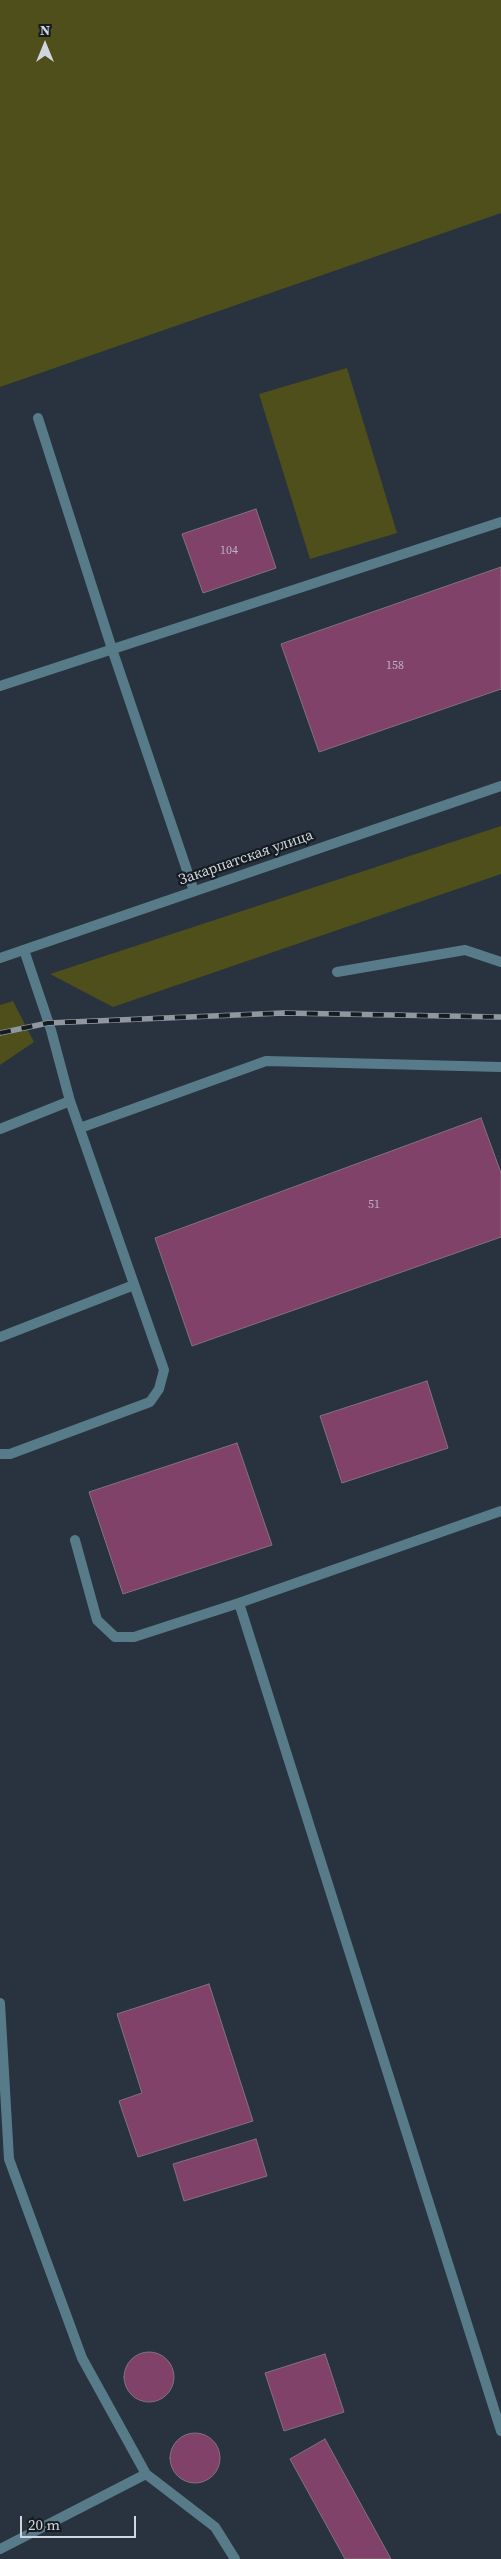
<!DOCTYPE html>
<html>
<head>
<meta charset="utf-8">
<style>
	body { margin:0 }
	#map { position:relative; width:501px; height:2559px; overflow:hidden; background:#28333f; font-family:"Source Serif 4",serif }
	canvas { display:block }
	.north { position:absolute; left:20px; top:20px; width:50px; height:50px; -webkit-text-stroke:4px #151b20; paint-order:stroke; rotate:0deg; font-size:14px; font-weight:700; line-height:20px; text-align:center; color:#cfd6dd }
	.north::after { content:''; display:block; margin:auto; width:18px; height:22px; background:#cfd6dd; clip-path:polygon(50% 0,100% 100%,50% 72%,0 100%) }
	.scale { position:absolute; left:20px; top:2516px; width:116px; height:22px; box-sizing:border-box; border:2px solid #cfd6dd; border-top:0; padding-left:6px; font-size:15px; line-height:18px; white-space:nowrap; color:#cfd6dd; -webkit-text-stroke:4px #151b20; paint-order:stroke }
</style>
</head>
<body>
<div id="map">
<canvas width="501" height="2559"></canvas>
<div class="north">N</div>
<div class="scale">20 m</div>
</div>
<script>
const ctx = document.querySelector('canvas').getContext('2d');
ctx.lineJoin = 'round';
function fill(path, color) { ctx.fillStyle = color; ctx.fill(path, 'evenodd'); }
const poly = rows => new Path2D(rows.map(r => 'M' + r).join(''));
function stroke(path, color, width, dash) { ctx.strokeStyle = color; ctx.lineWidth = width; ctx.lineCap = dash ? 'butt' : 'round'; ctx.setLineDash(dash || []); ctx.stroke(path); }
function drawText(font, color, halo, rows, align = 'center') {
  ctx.font = font + ' "Source Serif 4",serif'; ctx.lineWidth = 4.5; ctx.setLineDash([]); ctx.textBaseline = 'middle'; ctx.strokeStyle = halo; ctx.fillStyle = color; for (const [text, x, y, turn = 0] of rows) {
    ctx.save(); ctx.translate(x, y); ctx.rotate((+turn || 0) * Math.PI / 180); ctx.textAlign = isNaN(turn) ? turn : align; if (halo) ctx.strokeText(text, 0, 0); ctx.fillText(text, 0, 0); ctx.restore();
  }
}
const green = poly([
	[0,0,501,0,501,213,0,387],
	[347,368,397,533,310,559,259,394],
	[501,826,501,874,113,1007,50,974],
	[13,1001,34,1042,0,1065,0,1005]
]);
const building = poly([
	[256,509,276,568,203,593,182,534,256,509],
	[501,567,501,689,319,752,281,644,501,567],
	[481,1118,501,1173,501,1237,192,1346,155,1238,481,1118],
	[427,1381,448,1448,342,1483,320,1416,427,1381],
	[237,1443,272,1545,123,1594,89,1492,237,1443],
	[209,1984,253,2121,138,2157,119,2101,142,2093,117,2014,209,1984],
	[256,2139,267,2176,184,2201,173,2164,256,2139],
	'124 2377a25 25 0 1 1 50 0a25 25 0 1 1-50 0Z',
	[325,2354,344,2412,284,2431,265,2373,325,2354],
	'170 2458a25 25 0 1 1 50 0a25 25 0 1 1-50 0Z',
	[325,2439,391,2559,345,2559,290,2459,325,2439]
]);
const service = poly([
	[337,972,465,950,501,962],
	[80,1128,266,1061,501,1067],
	[0,1129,70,1101],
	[0,1337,134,1285],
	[0,1454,10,1454,150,1402,159,1389,164,1370,70,1101,51,1030,24,950],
	[501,1511,239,1603,501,2431],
	[75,1540,97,1620,115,1637,134,1637,239,1603],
	[0,2003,9,2159,82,2358,146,2474,215,2527,235,2559],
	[0,2549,146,2474]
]);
const minor = poly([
	[38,418,112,649,194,891],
	[0,686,501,522]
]);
const tertiary = poly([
	[0,958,501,786]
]);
const rail = poly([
	[0,1033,48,1023,283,1013,501,1017]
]);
const numberNames = [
	["104",229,551],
	["158",395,666],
	["51",374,1205]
];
const streetNames = [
	["Закарпатская улица",246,858,-19]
];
fill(green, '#4e4f1a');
fill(building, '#814269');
stroke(building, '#83727b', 1);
stroke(service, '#587b89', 10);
stroke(minor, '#587b89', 10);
stroke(tertiary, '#587b89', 10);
stroke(rail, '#8f98a1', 5.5);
stroke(rail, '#151b20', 4, [11]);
drawText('12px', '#bcb1c0', null, numberNames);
drawText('15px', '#cfd6dd', '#151b20', streetNames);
</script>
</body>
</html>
